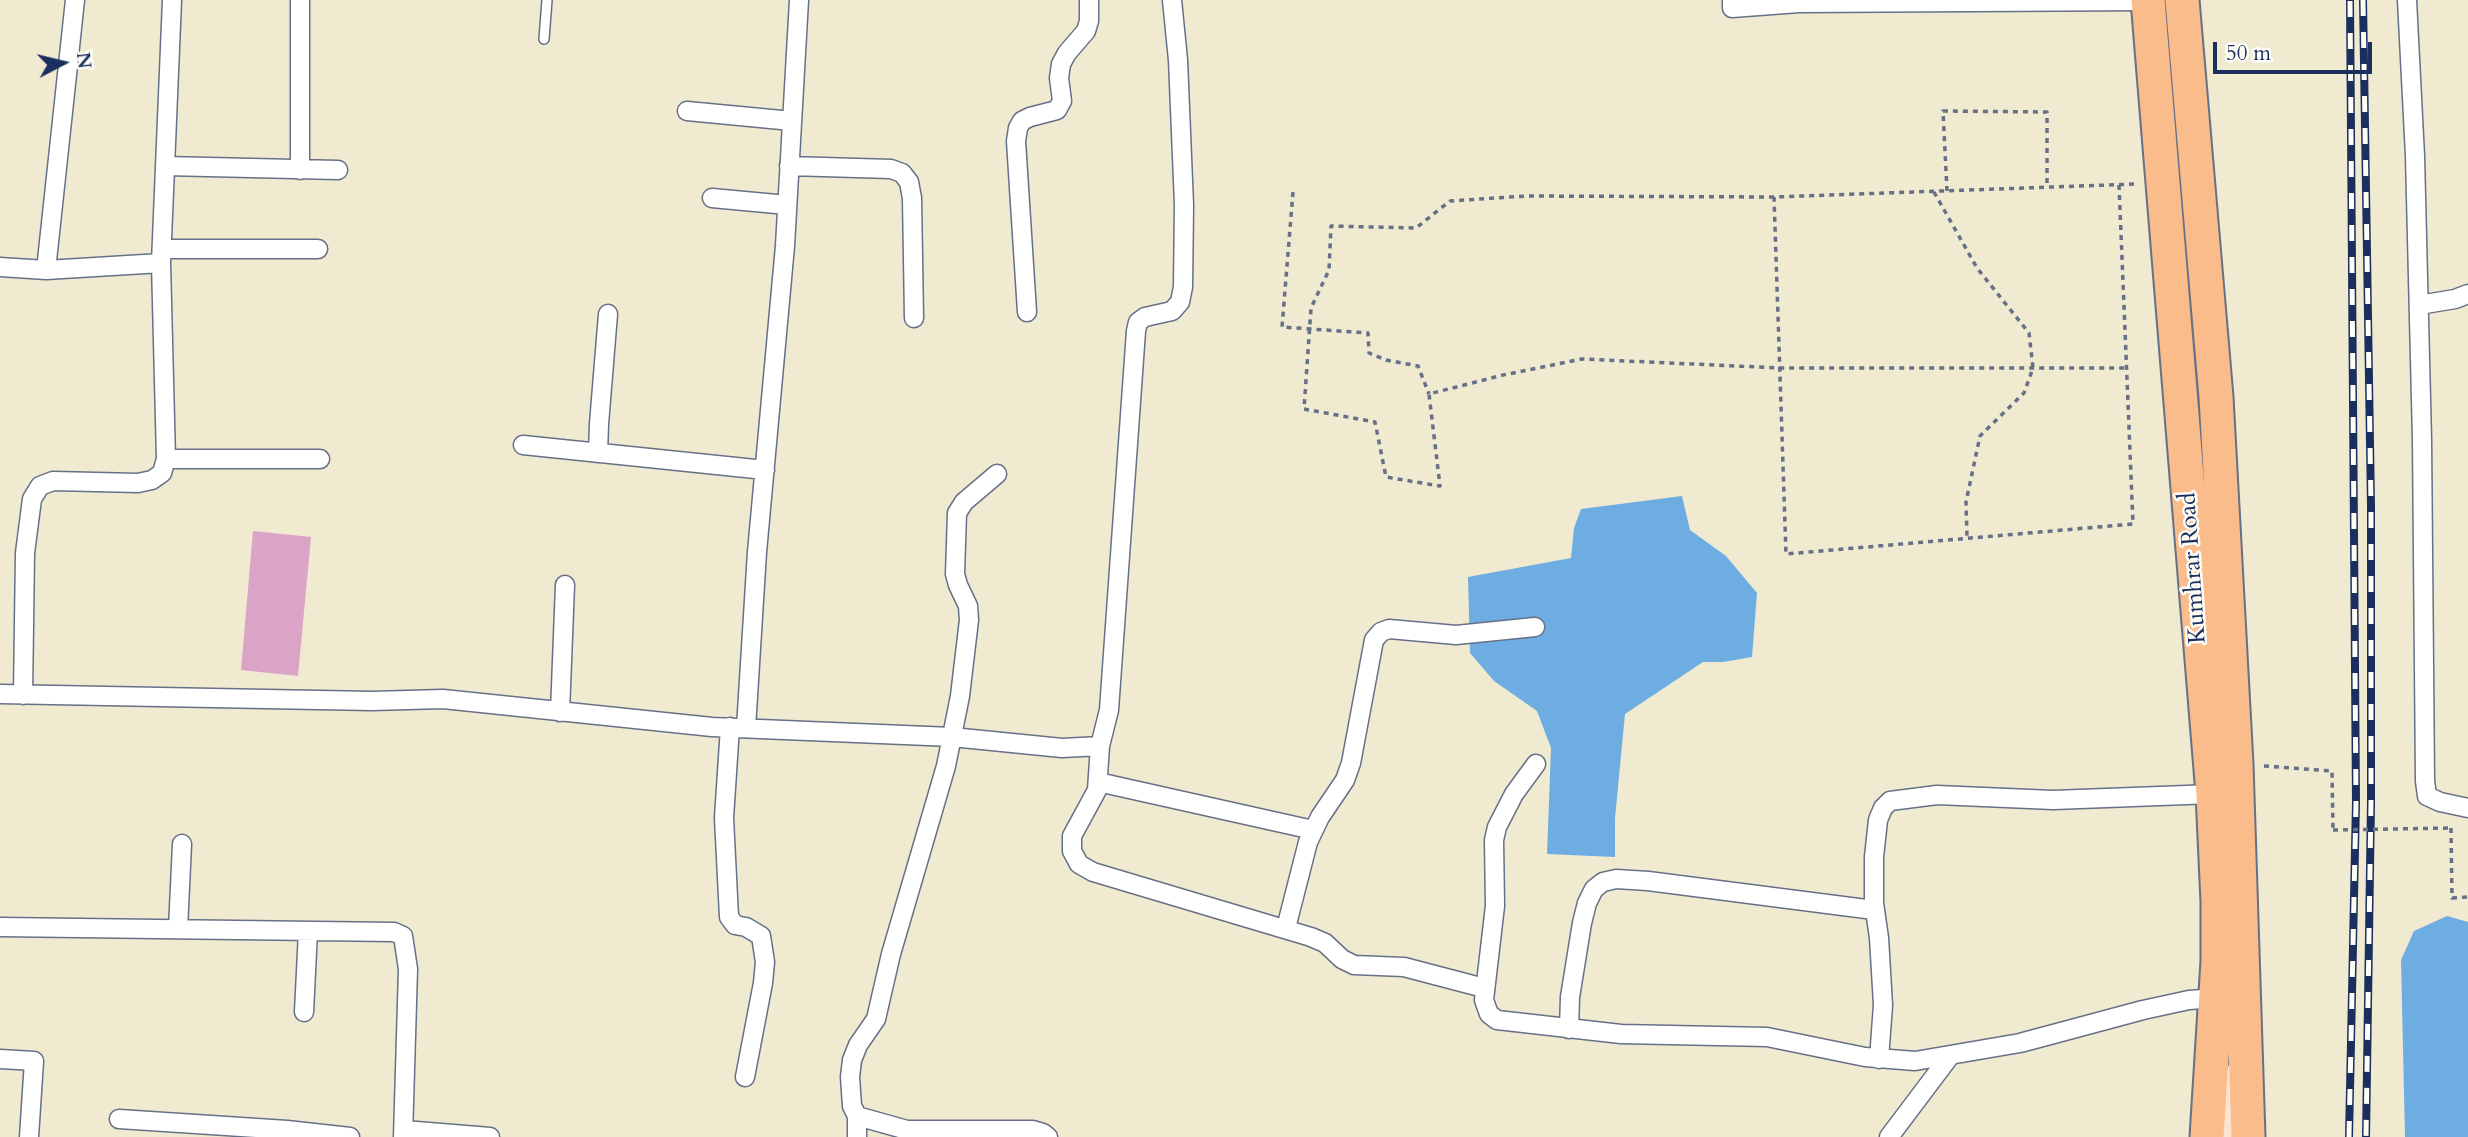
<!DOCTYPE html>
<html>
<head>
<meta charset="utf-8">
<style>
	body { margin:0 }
	#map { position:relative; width:2468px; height:1137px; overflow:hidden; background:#f0ead1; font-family:Cardo,serif }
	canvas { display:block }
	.north { position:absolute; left:28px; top:28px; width:70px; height:70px; -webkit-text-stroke:5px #fdfcf7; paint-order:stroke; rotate:83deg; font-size:19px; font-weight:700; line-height:28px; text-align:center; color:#1b2f5e }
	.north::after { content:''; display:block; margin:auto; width:24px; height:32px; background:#1b2f5e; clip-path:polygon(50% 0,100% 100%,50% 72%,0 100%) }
	.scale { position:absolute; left:2213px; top:42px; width:159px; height:32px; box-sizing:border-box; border:4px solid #1b2f5e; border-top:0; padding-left:9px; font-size:21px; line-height:24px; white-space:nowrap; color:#1b2f5e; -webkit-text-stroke:5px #fdfcf7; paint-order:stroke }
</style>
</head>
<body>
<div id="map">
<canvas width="2468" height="1137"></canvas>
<div class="north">N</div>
<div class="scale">50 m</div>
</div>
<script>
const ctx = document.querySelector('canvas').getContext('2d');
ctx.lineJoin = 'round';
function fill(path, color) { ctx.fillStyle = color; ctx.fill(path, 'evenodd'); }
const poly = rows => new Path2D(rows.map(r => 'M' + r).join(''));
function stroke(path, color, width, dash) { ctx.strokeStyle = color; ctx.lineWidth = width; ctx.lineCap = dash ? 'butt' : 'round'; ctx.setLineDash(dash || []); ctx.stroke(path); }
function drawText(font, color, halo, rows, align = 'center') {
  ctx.font = font + ' Cardo,serif'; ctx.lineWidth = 5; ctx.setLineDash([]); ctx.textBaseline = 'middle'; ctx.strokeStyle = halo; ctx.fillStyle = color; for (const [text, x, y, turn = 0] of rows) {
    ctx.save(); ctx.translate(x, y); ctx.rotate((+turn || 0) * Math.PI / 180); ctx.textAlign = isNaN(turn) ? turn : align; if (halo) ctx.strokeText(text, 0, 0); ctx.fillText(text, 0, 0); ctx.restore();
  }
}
const water = poly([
	[1682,496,1690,530,1726,556,1757,593,1752,657,1723,662,1703,662,1625,714,1615,818,1615,857,1547,854,1551,748,1537,711,1494,681,1470,653,1468,577,1571,558,1574,528,1581,509],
	[2447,916,2468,922,2468,1137,2405,1137,2401,960,2414,931]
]);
const building = poly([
	[253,531,311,537,298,676,241,670]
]);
const path = poly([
	[2119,185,2133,524,1786,554,1774,197,2136,184],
	[1947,191,1943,111,2047,112,2047,187],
	[1293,192,1282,327,1368,333,1369,353,1386,360,1418,366,1429,394],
	[1934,192,1977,268,2029,333,2033,368,2024,393,1980,436,1966,502,1967,538],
	[1774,197,1526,196,1450,201,1416,228,1331,226,1329,270,1311,308,1304,409,1375,422,1386,477,1440,486,1429,394,1503,375,1582,359,1780,368,2127,368],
	[2264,766,2332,771,2333,830],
	[2451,828,2452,898,2468,897]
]);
const lane = poly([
	[544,39,547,0]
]);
const street = poly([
	[300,0,300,170],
	[1732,0,1732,8,1799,3,2148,1],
	[2407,0,2415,156,2422,440,2425,781,2427,796,2440,802,2468,808],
	[687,111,792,121],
	[165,166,338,170],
	[789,166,891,169,902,173,909,182,912,198,914,318],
	[712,198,787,205],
	[162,249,318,249],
	[0,267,46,270,161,263],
	[46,270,75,0],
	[2419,305,2455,299,2468,294],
	[1027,312,1016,141,1018,128,1022,121,1030,117,1057,110,1062,101,1059,78,1061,64,1067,53,1086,31,1089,21,1089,0],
	[523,445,765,470],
	[598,453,599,424,608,314],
	[166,459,320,459],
	[997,474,964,502,957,513,955,574,958,585,968,606,969,620,960,696,946,766,891,954,876,1019,858,1045,852,1060,850,1077,852,1106,857,1116,907,1130,1033,1130,1043,1133,1048,1137],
	[0,694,372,701,443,699,712,727,952,737,1062,748,1100,746,1097,790,1072,836,1072,851,1079,864,1093,872,1311,937,1325,943,1342,959,1354,965,1404,967,1484,988],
	[23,695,25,553,32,499,40,486,53,481,138,483,152,480,162,473,166,459,161,263,172,0],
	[560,712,565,585],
	[730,727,724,818,729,917,735,925,746,927,761,936,765,962,763,983,745,1077],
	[746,728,757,552,785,246,799,0],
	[1100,746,1109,710,1136,331,1138,322,1145,317,1172,311,1180,302,1183,287,1184,205,1178,60,1172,0],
	[1536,764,1514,794,1497,827,1494,840,1495,906,1484,1000,1489,1014,1497,1020,1621,1034,1767,1037,1865,1057,1915,1061,2020,1043,2143,1010,2189,1000,2217,998],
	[1098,782,1313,830],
	[0,927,394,932,403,936,408,969,403,1137],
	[1286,928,1308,842,1320,817,1345,780,1351,763,1374,640,1381,632,1389,629,1456,635,1535,627],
	[178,929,182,844],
	[304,1012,308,931],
	[1569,1029,1570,997,1582,923,1587,903,1594,889,1603,882,1616,879,1648,881,1874,910],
	[0,1059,34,1061,29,1137],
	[1879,1059,1883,1005,1879,938,1874,903,1874,857,1878,820,1883,808,1890,801,1937,795,2053,800,2213,794],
	[119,1119,287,1130,350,1137],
	[404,1130,490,1137],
	[857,1137,857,1116],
	[1889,1137,1950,1056]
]);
const secondary = poly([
	[2228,1137,2229,1101,2242,1067]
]);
const highway = poly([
	[2148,0,2213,794,2218,902,2218,961,2207,1137],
	[2182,0,2216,397,2236,764,2248,1137]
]);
const rail = poly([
	[2363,0,2371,506,2371,802,2366,1137],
	[2349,1137,2356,802,2350,0]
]);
const pathBridge = poly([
	[2333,830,2451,828]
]);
const streetNames = [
	["Kumhrar Road",2194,568,-94]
];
fill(water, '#6eade1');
fill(building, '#dba3c6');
stroke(lane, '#667086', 12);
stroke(street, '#667086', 21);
stroke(secondary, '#667086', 30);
stroke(highway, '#667086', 37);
stroke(path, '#667086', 3.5, [5, 5]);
stroke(lane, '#fff', 9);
stroke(street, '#fff', 18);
stroke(secondary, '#fde4d1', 26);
stroke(highway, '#fabc8b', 33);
stroke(rail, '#1b2f5e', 8);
stroke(rail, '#fdfcf7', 5, [16]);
stroke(pathBridge, '#667086', 3.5, [5, 5]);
drawText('24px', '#1b2f5e', '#fdfcf7', streetNames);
</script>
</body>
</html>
